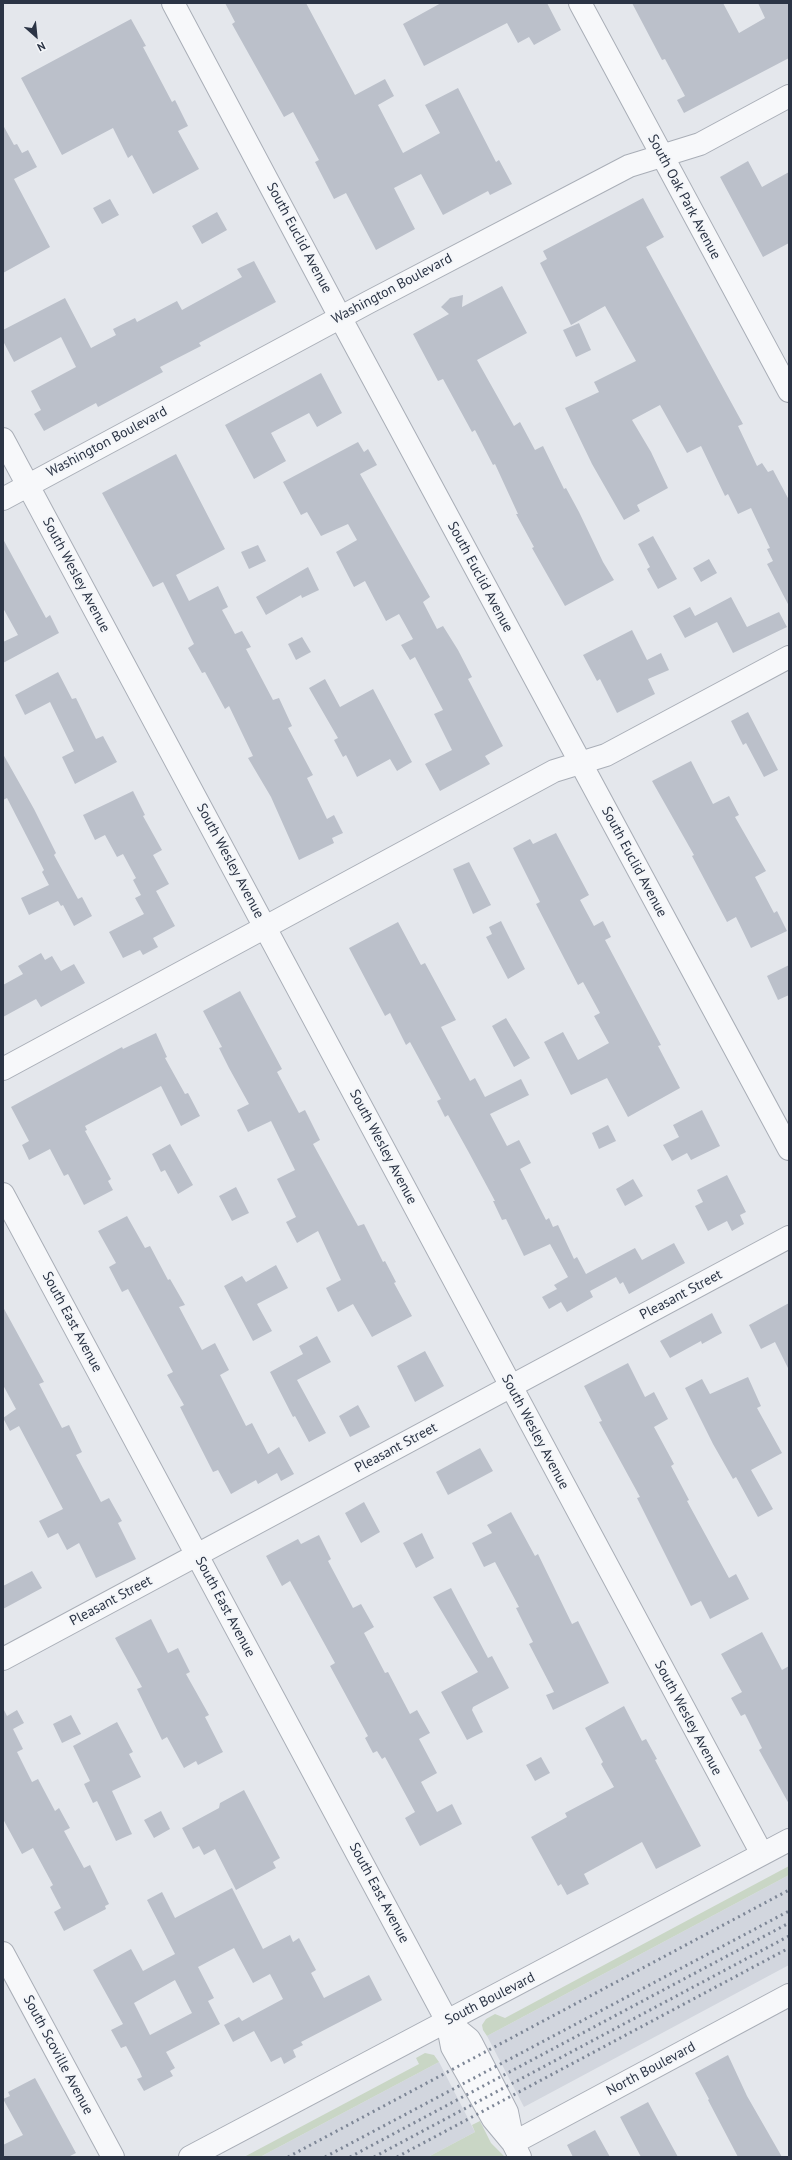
<!DOCTYPE html>
<html>
<head>
<meta charset="utf-8">
<style>
	body { margin:0 }
	#map { position:relative; width:792px; height:2160px; overflow:hidden; background:#e4e7ec; font-family:"PT Sans",sans-serif }
	canvas { display:block }
	.frame { position:absolute; inset:0; border:4px solid #2b3445; pointer-events:none }
	.north { position:absolute; left:16px; top:16px; width:40px; height:40px; -webkit-text-stroke:3px #f4f6f9; paint-order:stroke; rotate:153deg; font-size:11px; font-weight:700; line-height:16px; text-align:center; color:#2b3445 }
	.north::after { content:''; display:block; margin:auto; width:14px; height:18px; background:#2b3445; clip-path:polygon(50% 0,100% 100%,50% 72%,0 100%) }
</style>
</head>
<body>
<div id="map">
<canvas width="792" height="2160"></canvas>
<div class="frame"></div>
<div class="north">N</div>
</div>
<script>
const ctx = document.querySelector('canvas').getContext('2d');
ctx.lineJoin = 'round';
function fill(path, color) { ctx.fillStyle = color; ctx.fill(path, 'evenodd'); }
const poly = rows => new Path2D(rows.map(r => 'M' + r).join(''));
function stroke(path, color, width, dash) { ctx.strokeStyle = color; ctx.lineWidth = width; ctx.lineCap = dash ? 'butt' : 'round'; ctx.setLineDash(dash || []); ctx.stroke(path); }
function drawText(font, color, halo, rows, align = 'center') {
  ctx.font = font + ' "PT Sans",sans-serif'; ctx.lineWidth = 4; ctx.setLineDash([]); ctx.textBaseline = 'middle'; ctx.strokeStyle = halo; ctx.fillStyle = color; for (const [text, x, y, turn = 0] of rows) {
    ctx.save(); ctx.translate(x, y); ctx.rotate((+turn || 0) * Math.PI / 180); ctx.textAlign = isNaN(turn) ? turn : align; if (halo) ctx.strokeText(text, 0, 0); ctx.fillText(text, 0, 0); ctx.restore();
  }
}
const built = poly([
	[789,1875,789,1965,524,2107,487,2036],
	[439,2062,475,2132,428,2157,260,2157]
]);
const green = poly([
	[789,1866,789,1875,487,2036,483,2030,482,2025,486,2019,495,2014,505,2018],
	[425,2053,434,2055,439,2062,260,2157,244,2157,419,2064,416,2058],
	[480,2121,491,2143,505,2157,428,2157,475,2132,472,2125]
]);
const building = poly([
	[225,3,306,3,355,95,385,79,394,96,378,105,403,153,440,133,425,105,458,88,496,162,499,160,512,184,490,195,488,191,443,215,421,174,394,188,415,229,376,250,346,193,334,199,315,162,319,160,293,112,284,117,232,24,235,22],
	[441,3,547,3,561,30,534,45,529,37,518,43,507,23,424,66,403,24],
	[632,3,723,3,739,33,765,18,758,3,789,3,789,58,684,113,677,100,685,96,665,59,662,60],
	[131,19,146,46,143,47,172,102,175,100,188,126,178,131,199,169,153,194,132,155,128,158,113,128,62,155,21,78],
	[3,125,14,145,17,144,22,153,28,150,37,167,14,179,50,247,3,273],
	[748,161,762,187,789,172,789,243,763,257,720,177],
	[643,198,664,237,646,247,743,424,738,426,757,466,762,463,768,472,773,470,789,500,789,606,767,564,773,561,767,549,770,548,751,508,738,514,728,494,725,496,701,446,687,453,660,405,632,420,651,452,668,488,637,505,640,511,624,520,592,464,565,408,599,392,594,382,636,361,605,306,571,325,540,263,547,259,543,251],
	[110,199,119,215,102,224,93,208],
	[217,212,227,230,202,244,192,226],
	[254,261,276,302,199,343,201,346,160,367,163,372,98,407,96,403,44,431,34,414,41,410,31,391,76,367,61,337,14,362,3,341,3,330,65,298,91,348,116,335,113,329,135,318,137,322,177,301,182,310,242,277,237,269],
	[502,286,527,333,477,360,514,426,520,422,535,450,543,446,564,489,566,488,579,512,603,562,614,580,565,606,532,548,534,547,516,514,518,514,495,464,493,465,475,430,472,432,443,379,438,381,413,334,449,314,441,307,450,298,463,295,462,307],
	[579,323,591,350,576,357,563,330],
	[321,373,342,413,317,427,309,413,271,433,286,461,254,479,225,425],
	[358,442,364,452,368,449,377,465,360,474,430,597,423,602,437,629,443,626,458,650,472,677,468,679,503,746,485,756,490,764,440,791,425,764,452,750,434,714,443,710,415,657,410,660,401,645,413,639,399,614,386,621,365,581,354,587,336,552,357,540,348,524,321,536,307,512,301,515,283,482],
	[176,454,225,549,176,575,189,601,218,586,228,607,222,610,235,634,242,631,251,647,246,649,273,700,279,698,292,726,288,728,313,775,307,778,327,819,334,815,343,833,332,838,334,843,299,860,271,797,248,758,253,756,229,706,225,709,205,672,202,673,188,648,194,644,163,582,153,587,102,493],
	[653,536,677,579,658,589,647,569,650,567,638,544],
	[3,539,46,618,50,615,59,633,3,663,3,642,18,635,3,608],
	[258,545,266,561,249,569,241,552],
	[709,559,717,573,701,582,693,568],
	[308,567,319,590,302,598,301,595,266,615,256,597],
	[731,597,747,627,779,612,787,627,733,653,717,622,685,638,673,616,690,607,695,616],
	[632,630,647,660,661,653,669,670,648,679,655,694,617,713,600,679,597,681,583,655],
	[302,637,311,652,296,660,288,644],
	[58,672,72,699,76,698,96,739,103,736,117,762,75,784,62,757,74,751,50,702,25,715,15,695],
	[325,679,340,707,373,689,412,762,397,771,390,759,357,777,346,755,343,757,334,740,338,738,309,688],
	[748,712,778,770,764,777,746,743,743,745,731,721],
	[3,754,34,809,56,853,54,855,78,899,82,897,92,916,74,926,63,905,61,906,58,901,29,915,21,898,49,885,42,872,44,870,7,798,3,800],
	[691,761,713,804,729,796,739,815,735,817,766,871,755,877,774,913,777,911,787,931,751,948,736,917,727,922,692,856,694,855,652,781],
	[133,791,145,815,143,816,162,850,153,855,169,884,156,891,175,926,153,938,158,947,143,955,140,950,123,958,109,932,144,914,135,898,141,895,133,880,136,878,123,854,117,857,105,835,95,840,83,815],
	[556,833,589,895,580,900,594,926,603,921,611,937,605,940,661,1045,658,1046,680,1088,628,1117,607,1078,571,1095,544,1042,563,1032,578,1060,609,1043,594,1016,600,1013,583,982,578,985,536,904,540,902,513,848,530,839,533,844],
	[469,862,491,905,473,914,453,869],
	[501,921,525,969,508,979,486,937,492,934,489,927],
	[398,922,421,965,425,963,456,1020,441,1027,470,1081,475,1078,485,1097,521,1079,529,1095,490,1114,507,1146,519,1140,531,1163,520,1169,546,1220,549,1218,553,1227,558,1225,574,1259,577,1257,586,1274,635,1248,642,1260,674,1243,685,1263,629,1294,623,1282,620,1284,616,1277,590,1291,593,1297,567,1312,561,1302,549,1309,542,1297,557,1289,554,1285,568,1277,550,1244,524,1256,506,1219,502,1220,493,1201,495,1201,468,1151,448,1115,445,1117,437,1101,441,1099,410,1042,406,1045,390,1013,385,1016,349,948],
	[41,953,45,960,52,956,61,971,74,964,85,983,41,1007,36,999,3,1017,3,985,23,974,18,966],
	[789,965,789,995,778,1000,767,976],
	[240,991,282,1069,277,1072,299,1113,305,1110,320,1140,313,1144,358,1226,364,1224,383,1262,385,1261,396,1282,394,1283,412,1316,372,1337,353,1304,338,1312,326,1288,341,1280,318,1231,297,1243,286,1222,296,1217,277,1179,295,1170,271,1121,248,1132,237,1110,249,1104,229,1068,219,1048,222,1047,203,1011],
	[506,1018,530,1058,514,1067,492,1026],
	[156,1033,167,1057,165,1058,185,1094,188,1093,200,1116,181,1126,161,1086,85,1126,87,1130,85,1131,111,1179,108,1181,113,1190,84,1205,68,1174,64,1176,50,1149,29,1160,22,1145,29,1141,11,1107,122,1047,123,1049],
	[702,1110,720,1146,691,1160,687,1153,672,1161,663,1145,679,1137,673,1125],
	[608,1125,616,1141,599,1149,592,1133],
	[170,1144,193,1185,178,1194,165,1170,161,1172,152,1154],
	[727,1175,746,1212,740,1215,744,1224,732,1231,727,1221,708,1231,695,1206,703,1202,697,1190],
	[633,1179,643,1196,625,1206,616,1189],
	[236,1187,249,1213,232,1221,219,1196],
	[127,1216,145,1248,150,1246,168,1280,170,1279,185,1305,179,1307,202,1350,215,1343,229,1370,220,1375,246,1426,252,1423,268,1454,279,1447,294,1474,281,1481,277,1473,258,1484,256,1480,231,1494,218,1470,213,1472,180,1407,184,1405,167,1375,173,1372,128,1289,122,1292,109,1267,116,1263,98,1231],
	[276,1265,288,1288,257,1304,272,1331,253,1341,224,1286,242,1276,246,1282],
	[789,1303,789,1370,775,1342,761,1349,749,1325],
	[3,1307,44,1382,39,1384,62,1428,69,1425,82,1452,76,1455,101,1502,109,1498,122,1521,118,1523,136,1559,96,1578,79,1543,67,1550,58,1533,48,1538,39,1521,63,1509,19,1426,10,1431,3,1418,16,1409,3,1385],
	[712,1313,722,1333,702,1344,701,1341,670,1358,660,1341],
	[317,1336,331,1362,297,1380,326,1433,309,1442,295,1416,293,1417,270,1372,303,1354,299,1346],
	[425,1351,444,1386,415,1402,397,1366],
	[628,1363,645,1397,654,1392,668,1419,654,1427,674,1464,671,1466,689,1500,687,1501,729,1578,736,1574,749,1599,710,1619,701,1601,691,1606,637,1498,640,1497,599,1422,602,1421,584,1386],
	[748,1377,761,1406,757,1408,782,1453,751,1470,773,1509,758,1517,736,1477,733,1479,713,1444,685,1388,702,1379,710,1394],
	[358,1405,370,1427,350,1437,339,1416],
	[480,1448,493,1471,448,1495,436,1472],
	[364,1502,380,1532,361,1543,345,1513],
	[511,1512,535,1556,538,1554,572,1624,578,1621,609,1683,553,1710,546,1695,554,1692,529,1644,533,1642,516,1608,519,1607,495,1562,484,1567,472,1543,492,1533,487,1525],
	[422,1533,434,1558,416,1568,403,1543],
	[319,1535,331,1559,328,1561,353,1608,361,1604,374,1627,364,1633,385,1673,388,1672,410,1714,417,1710,430,1733,419,1739,437,1773,421,1782,437,1812,452,1804,462,1824,420,1846,405,1818,415,1812,385,1757,382,1759,377,1751,373,1753,365,1738,368,1736,330,1666,335,1663,290,1581,282,1586,266,1556,298,1539,301,1544],
	[32,1571,42,1588,3,1609,3,1586],
	[451,1588,488,1658,492,1656,509,1688,473,1707,472,1710,483,1732,467,1740,441,1692,478,1672,433,1597],
	[151,1619,168,1653,178,1648,190,1672,186,1674,209,1715,205,1717,223,1752,198,1765,196,1761,184,1768,167,1737,162,1740,137,1689,142,1687,115,1638],
	[762,1632,782,1670,789,1666,789,1804,759,1750,762,1748,745,1714,741,1716,731,1698,742,1692,721,1654],
	[624,1706,642,1741,646,1739,657,1759,655,1760,701,1846,656,1869,642,1842,584,1874,589,1884,567,1895,561,1884,558,1886,531,1837,567,1817,565,1813,614,1787,601,1764,603,1762,585,1728],
	[3,1708,7,1716,17,1710,24,1723,13,1729,23,1749,17,1752,32,1782,38,1779,55,1811,59,1808,70,1828,64,1831,84,1868,90,1865,109,1904,105,1906,106,1909,64,1931,54,1912,61,1908,50,1887,53,1885,33,1848,22,1854,3,1819],
	[71,1715,81,1734,62,1743,53,1724],
	[117,1722,133,1752,129,1754,141,1777,112,1791,132,1834,116,1841,97,1801,93,1803,84,1784,90,1781,73,1746],
	[541,1757,550,1773,535,1781,526,1765],
	[244,1790,280,1858,273,1862,276,1868,236,1890,215,1849,204,1855,199,1846,193,1849,182,1828,219,1808,220,1803],
	[161,1811,170,1829,154,1838,144,1820],
	[232,1888,263,1949,290,1935,293,1942,299,1938,316,1970,311,1973,324,1998,369,1975,382,2000,301,2042,303,2045,293,2050,296,2057,284,2064,281,2057,271,2062,254,2031,233,2042,224,2025,239,2017,242,2021,283,1999,270,1974,253,1983,234,1948,198,1967,214,1998,208,2001,220,2024,166,2052,175,2068,170,2071,173,2076,144,2091,137,2079,142,2077,139,2070,126,2046,121,2048,111,2030,123,2024,93,1970,131,1949,143,1971,175,1954,147,1900,162,1892,175,1918],
	[175,1980,192,2013,150,2035,134,2003],
	[728,2055,747,2096,782,2157,738,2157,708,2100,709,2099,695,2073],
	[35,2078,76,2153,68,2157,3,2157,3,2145,23,2135,3,2099,10,2096,8,2092],
	[648,2102,667,2137,678,2157,641,2157,620,2117],
	[595,2130,610,2157,573,2157,567,2145]
]);
const minor = poly([
	[173,3,340,317,789,1149],
	[580,3,789,391],
	[3,439,762,1854],
	[3,499,369,302,629,166,700,144,789,96],
	[3,1069,554,771,606,755,789,657],
	[3,1194,447,2021,452,2047,493,2119,513,2143,520,2157],
	[3,1659,789,1237],
	[3,1953,113,2157],
	[447,2021,469,2039,472,2044,507,2112,513,2142],
	[513,2143,789,1995],
	[190,2157,789,1840]
]);
const rail = poly([
	[288,2157,789,1890],
	[325,2157,789,1911],
	[350,2157,789,1923],
	[374,2157,789,1936],
	[397,2157,789,1948]
]);
const streetNames = [
	["South Oak Park Avenue",684,197,62],
	["South Euclid Avenue",299,238,62],
	["Washington Boulevard",392,289,-28],
	["Washington Boulevard",107,442,-28],
	["South Wesley Avenue",76,575,62],
	["South Euclid Avenue",480,577,62],
	["South Wesley Avenue",230,861,62],
	["South Euclid Avenue",634,862,62],
	["South Wesley Avenue",383,1147,62],
	["Pleasant Street",681,1295,-28],
	["South East Avenue",72,1322,62],
	["South Wesley Avenue",535,1432,62],
	["Pleasant Street",396,1448,-28],
	["Pleasant Street",111,1601,-28],
	["South East Avenue",225,1607,62],
	["South Wesley Avenue",688,1718,62],
	["South East Avenue",379,1893,62],
	["South Boulevard",490,1999,-27],
	["South Scoville Avenue",58,2055,62],
	["North Boulevard",651,2069,-28]
];
fill(built, '#d2d6de');
fill(green, '#c9d6c5');
fill(building, '#bbc0ca');
stroke(minor, '#a9aeb7', 24);
stroke(minor, '#f7f8fa', 22);
stroke(rail, '#7d8696', 3, [2, 4]);
drawText('14px', '#2b3445', '#f4f6f9', streetNames);
</script>
</body>
</html>
